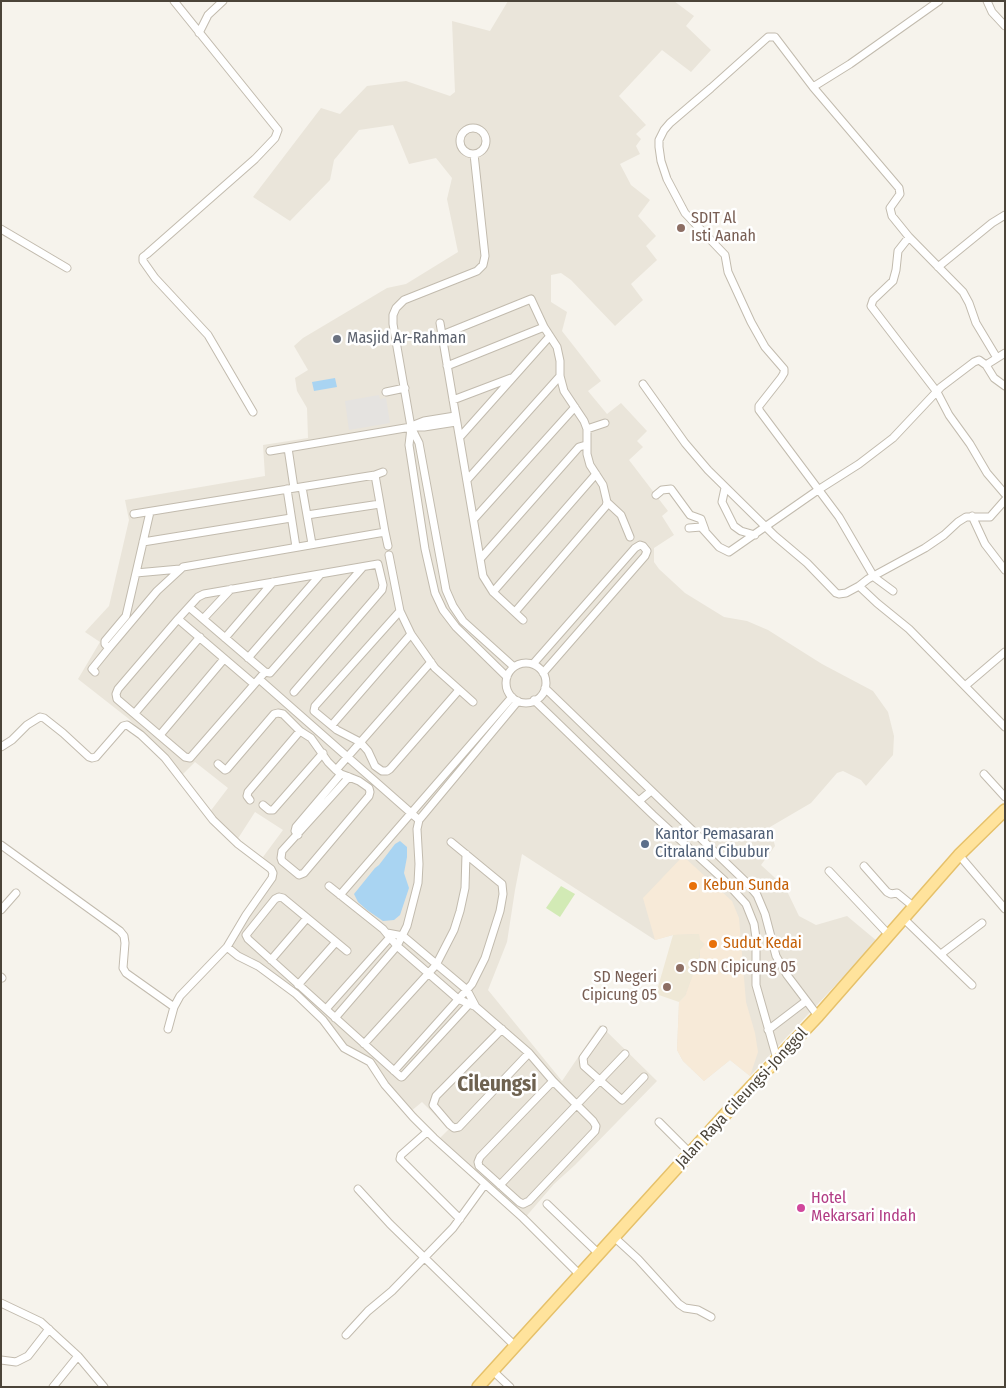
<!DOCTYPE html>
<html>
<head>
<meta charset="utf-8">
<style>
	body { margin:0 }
	#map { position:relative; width:1006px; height:1388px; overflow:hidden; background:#f6f3ec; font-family:"Fira Sans Condensed",sans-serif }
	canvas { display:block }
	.frame { position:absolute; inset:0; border:2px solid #4b4439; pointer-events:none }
</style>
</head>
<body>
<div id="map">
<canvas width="1006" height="1388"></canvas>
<div class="frame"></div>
</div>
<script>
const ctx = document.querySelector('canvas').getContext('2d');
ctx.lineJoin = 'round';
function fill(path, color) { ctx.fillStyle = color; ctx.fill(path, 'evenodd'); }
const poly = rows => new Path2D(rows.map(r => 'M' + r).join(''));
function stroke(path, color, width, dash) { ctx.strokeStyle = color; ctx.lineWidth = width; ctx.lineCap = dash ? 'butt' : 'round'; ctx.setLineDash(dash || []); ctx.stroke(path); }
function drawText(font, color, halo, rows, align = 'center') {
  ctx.font = font + ' "Fira Sans Condensed",sans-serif'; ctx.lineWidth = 5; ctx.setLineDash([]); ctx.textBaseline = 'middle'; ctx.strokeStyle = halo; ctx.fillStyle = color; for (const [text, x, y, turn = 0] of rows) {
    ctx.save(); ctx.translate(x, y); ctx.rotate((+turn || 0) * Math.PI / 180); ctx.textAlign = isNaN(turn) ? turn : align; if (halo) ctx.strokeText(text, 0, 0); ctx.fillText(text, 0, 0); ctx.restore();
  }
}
const residential = poly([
	[508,1,674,1,694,16,686,26,711,50,691,72,662,50,619,96,646,125,636,134,641,139,636,146,640,154,620,164,631,185,650,200,638,216,656,236,646,246,657,260,631,284,643,300,615,326,571,280,561,273,551,275,551,302,567,312,562,331,601,381,588,391,607,414,621,403,647,431,637,441,643,447,629,460,668,511,662,516,674,535,654,548,654,562,659,569,685,593,724,617,747,621,768,630,822,664,873,691,888,712,894,736,893,755,866,786,861,780,843,771,837,773,811,803,770,827,775,846,761,865,785,887,799,916,816,925,847,916,877,941,750,1076,730,1060,704,1081,683,1061,677,1050,679,1002,685,996,673,935,655,940,522,854,515,890,507,942,488,990,562,1081,600,1025,657,1081,575,1165,554,1184,524,1219,438,1140,449,1129,422,1102,410,1112,366,1059,357,1051,344,1044,325,1020,251,957,239,955,231,949,230,943,244,920,277,873,263,857,283,830,255,812,237,840,209,813,228,788,195,762,182,775,169,757,156,744,142,733,129,719,78,679,100,642,85,632,109,606,129,520,125,500,265,476,263,445,308,438,307,408,297,391,295,378,308,370,294,346,303,338,387,288,406,284,458,252,447,199,452,178,436,158,409,164,393,125,359,130,334,160,330,180,290,221,253,197,321,108,340,114,367,86,406,81,450,96,455,92,452,21,490,31]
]);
const commercial = poly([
	[683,856,732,901,739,918,746,1002,755,1033,758,1052,750,1076,730,1060,704,1081,683,1061,677,1050,679,1002,685,996,694,971,698,965,700,956,699,934,673,935,655,940,643,898]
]);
const education = poly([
	[699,934,700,940,705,944,700,950,698,965,694,971,685,996,679,1002,656,994,673,935]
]);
const green = poly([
	[561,886,575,894,560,917,546,908]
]);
const parking = poly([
	[379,395,380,399,386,398,390,423,349,430,345,401]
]);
const water = poly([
	[335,378,337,387,314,391,312,382],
	[400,841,407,847,407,857,404,873,409,888,400,915,394,920,383,921,367,910,358,902,354,894,375,868,379,865,395,844]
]);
const minor = poly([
	[174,1,278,130,275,138,255,159,147,254,143,257,143,261,155,278,208,335,253,412],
	[987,1,992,12,1005,26],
	[199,33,208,15,223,1],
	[813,87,850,64,939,1],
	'460 141a13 13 0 1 1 26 0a13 13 0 1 1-26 0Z',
	[474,154,485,256,483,265,477,271,404,300,396,308,393,315,393,324,411,427,419,443,446,590,453,606,463,621,514,667],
	[1,229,67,268],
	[909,237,898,251,896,270,893,281,873,300,871,306,937,392,949,415,970,444,987,473,1005,494],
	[938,267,992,223,1005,215],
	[440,323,483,576,493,592,523,620],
	[442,335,531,299,544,327,557,347,560,361,560,376,564,391,584,421,587,429,587,454,590,465,603,485,607,502,606,506,515,612],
	[986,365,994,378,1005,386],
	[447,366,544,327],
	[643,384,685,443,708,470,775,536,807,563,836,593,839,594,846,593,859,586],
	[386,392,405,388],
	[453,400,511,378],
	[414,425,424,421,455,416],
	[411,428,409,445,425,549,435,593,443,610,456,627,507,677],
	[587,429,605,423],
	[460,437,550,336],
	[288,448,294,488],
	[270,451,411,427,424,427,456,422],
	[467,480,560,376],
	[302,487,312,544],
	[725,488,722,502,734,526,741,531,755,535],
	[287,489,296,547],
	[656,495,662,490,671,489,690,515,701,519,705,530],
	[1005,500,990,517,966,517,958,522,944,535,925,548,868,579,859,586,877,603,909,629,1005,727],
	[607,502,621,515,630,537],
	[150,512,126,616,105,641,105,644,109,648,157,591,183,567,385,532,375,475,383,472],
	[134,514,375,475],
	[307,515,380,504],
	[972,516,985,544,1005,570],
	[474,519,575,407],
	[689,528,701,527,719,547,729,552,818,490,859,464,893,438,941,387,974,362,979,360,986,365,1005,353],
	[385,532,388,546],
	[143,542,291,518],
	[389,555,400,611,411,634,435,668,473,702],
	[481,558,579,447,586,445],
	[136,573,180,569],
	[893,591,874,577,839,517,759,410,759,406,781,378,784,373,784,369,765,347,751,322,728,272,725,255,685,213,667,179,661,161,659,147,659,140,664,130,670,123,711,88,768,37,775,37,813,87,899,188,900,194,890,208,892,216,909,237,963,292,969,303,976,323,997,358],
	[493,592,596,474],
	[189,607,265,672,270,673,363,567],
	[400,611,315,706,314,711,337,730,360,742,368,751,375,766,382,771,387,771,390,769,459,690],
	[178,619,254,684],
	[203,619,231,589],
	[225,638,273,582],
	[248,658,320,575],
	'506 683a20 20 0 1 1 40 0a20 20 0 1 1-40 0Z',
	[533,664,635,548,640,545,643,546,647,551,645,556,543,673],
	[95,672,92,669,109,648],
	[265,672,190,758,185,757,117,699,116,694,118,689,178,619,198,597,204,594,378,564,383,585,382,590,294,692],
	[259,679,419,820],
	[965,686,1005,652],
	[545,688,747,883,757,895,765,914,776,956,787,975,818,1016],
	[534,700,653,815,726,882,746,904,754,924,756,938,756,985,777,1059],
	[135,713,200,637],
	[332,725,411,634],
	[160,735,224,659],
	[1,747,12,740,27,725,40,717,44,718,63,733,89,757,92,758,96,757,123,726,127,725,141,735,165,758,213,820,238,844,271,869,273,873,272,878,246,915,227,947,180,996,174,1007],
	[218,764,225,770,227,769,274,714,278,713,283,714,300,731,311,738,328,762,336,770,341,774,349,777,359,781,369,788,370,792,369,796,304,873,299,875,282,861,281,858,282,851,349,777],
	[336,770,431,662],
	[984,774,1005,797],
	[250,800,247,796,248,792,300,731],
	[639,801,651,791],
	[263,805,269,810,273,810,323,753],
	[298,835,295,831,296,827,341,774],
	[1,845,120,931,124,936,125,943,123,968,126,973,174,1007,168,1029],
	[959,855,1005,909],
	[864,866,887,892,891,894,897,893,914,907],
	[829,871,889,935],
	[329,886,383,929,397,946,458,999,474,1006],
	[340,895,512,697],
	[1,910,16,893],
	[904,919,972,985],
	[387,933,403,936,467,990,476,1007,529,1053,553,1081],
	[227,947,238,956,258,966,296,994,323,1020,344,1048,370,1062,385,1085,413,1117,434,1138,523,1218,580,1275],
	[347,951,283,898,279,897,275,899,246,935,248,939,401,1077,402,1077,472,1001],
	[941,954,982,923],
	[271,960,307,918],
	[1,977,2,978],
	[298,985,336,942],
	[326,1009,392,935],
	[335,1018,397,946,407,926,418,883,419,864,417,829,419,820,518,701],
	[502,1029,436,1096,433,1105,450,1125,454,1128,459,1127,529,1053],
	[603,1030,583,1058,584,1066,622,1100,644,1077],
	[768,1030,806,1001],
	[364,1044,436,965,454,930,460,911,465,888,466,854],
	[394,1071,472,984,485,958,500,911,503,894,502,884,451,842],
	[553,1081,593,1121,596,1126,595,1131,529,1201,523,1204,519,1202,479,1166,478,1162,480,1157,553,1081],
	[659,1122,690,1153],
	[427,1132,401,1155,400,1159,460,1219],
	[500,1185,625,1054],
	[358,1189,390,1224,515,1346],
	[547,1204,599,1254],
	[614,1237,638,1259,679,1304,685,1308,698,1310,711,1317],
	[1,1303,41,1322,78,1356,104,1387],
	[346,1335,368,1311,392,1291,453,1228,485,1184],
	[1,1360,16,1362,28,1356,49,1329],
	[493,1371,510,1387],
	[53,1387,78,1356]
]);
const primary = poly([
	[478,1387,731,1108,818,1016,959,855,1005,810]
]);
const markers = [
	[681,228,5,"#8d6e63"],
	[337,339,5,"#6b7280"],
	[645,844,5,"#5c6f8a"],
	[693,886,5,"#e8710a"],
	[713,944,5,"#e8710a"],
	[680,968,5,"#8d6e63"],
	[667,987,5,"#8d6e63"],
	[801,1208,5,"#d1479c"]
];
const educationNames = [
	["SDIT Al",691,219],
	["Isti Aanah",691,237],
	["SDN Cipicung 05",690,968],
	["SD Negeri",657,978,"right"],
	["Cipicung 05",657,996,"right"]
];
const worshipNames = [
	["Masjid Ar-Rahman",347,339]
];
const serviceNames = [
	["Kantor Pemasaran",655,835],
	["Citraland Cibubur",655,853]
];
const foodNames = [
	["Kebun Sunda",703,886],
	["Sudut Kedai",723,944]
];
const streetNames = [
	["Jalan Raya Cileungsi-Jonggol",742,1098,-47]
];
const hotelNames = [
	["Hotel",811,1199],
	["Mekarsari Indah",811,1217]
];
const districtNames = [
	["Cileungsi",497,1085]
];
fill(residential, '#eae5da');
fill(commercial, '#f7ead8');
fill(education, '#efe8d6');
fill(green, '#d2eab5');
fill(parking, '#e5e3e0');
fill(water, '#a9d4f2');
stroke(minor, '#c2bbae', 9);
stroke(primary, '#e6c16a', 14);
stroke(minor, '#fff', 7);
stroke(primary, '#ffe39c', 11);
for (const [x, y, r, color] of markers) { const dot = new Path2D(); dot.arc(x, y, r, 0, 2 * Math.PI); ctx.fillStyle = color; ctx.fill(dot); stroke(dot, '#fff', 2); }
drawText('16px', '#785e54', '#fff', educationNames, 'left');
drawText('16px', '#5b616d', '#fff', worshipNames, 'left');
drawText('16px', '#4e5e75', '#fff', serviceNames, 'left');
drawText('16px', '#c56008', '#fff', foodNames, 'left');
drawText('16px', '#4b4439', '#fff', streetNames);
drawText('16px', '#b23c85', '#fff', hotelNames, 'left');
drawText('bold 21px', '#6e6250', '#fff', districtNames);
</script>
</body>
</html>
